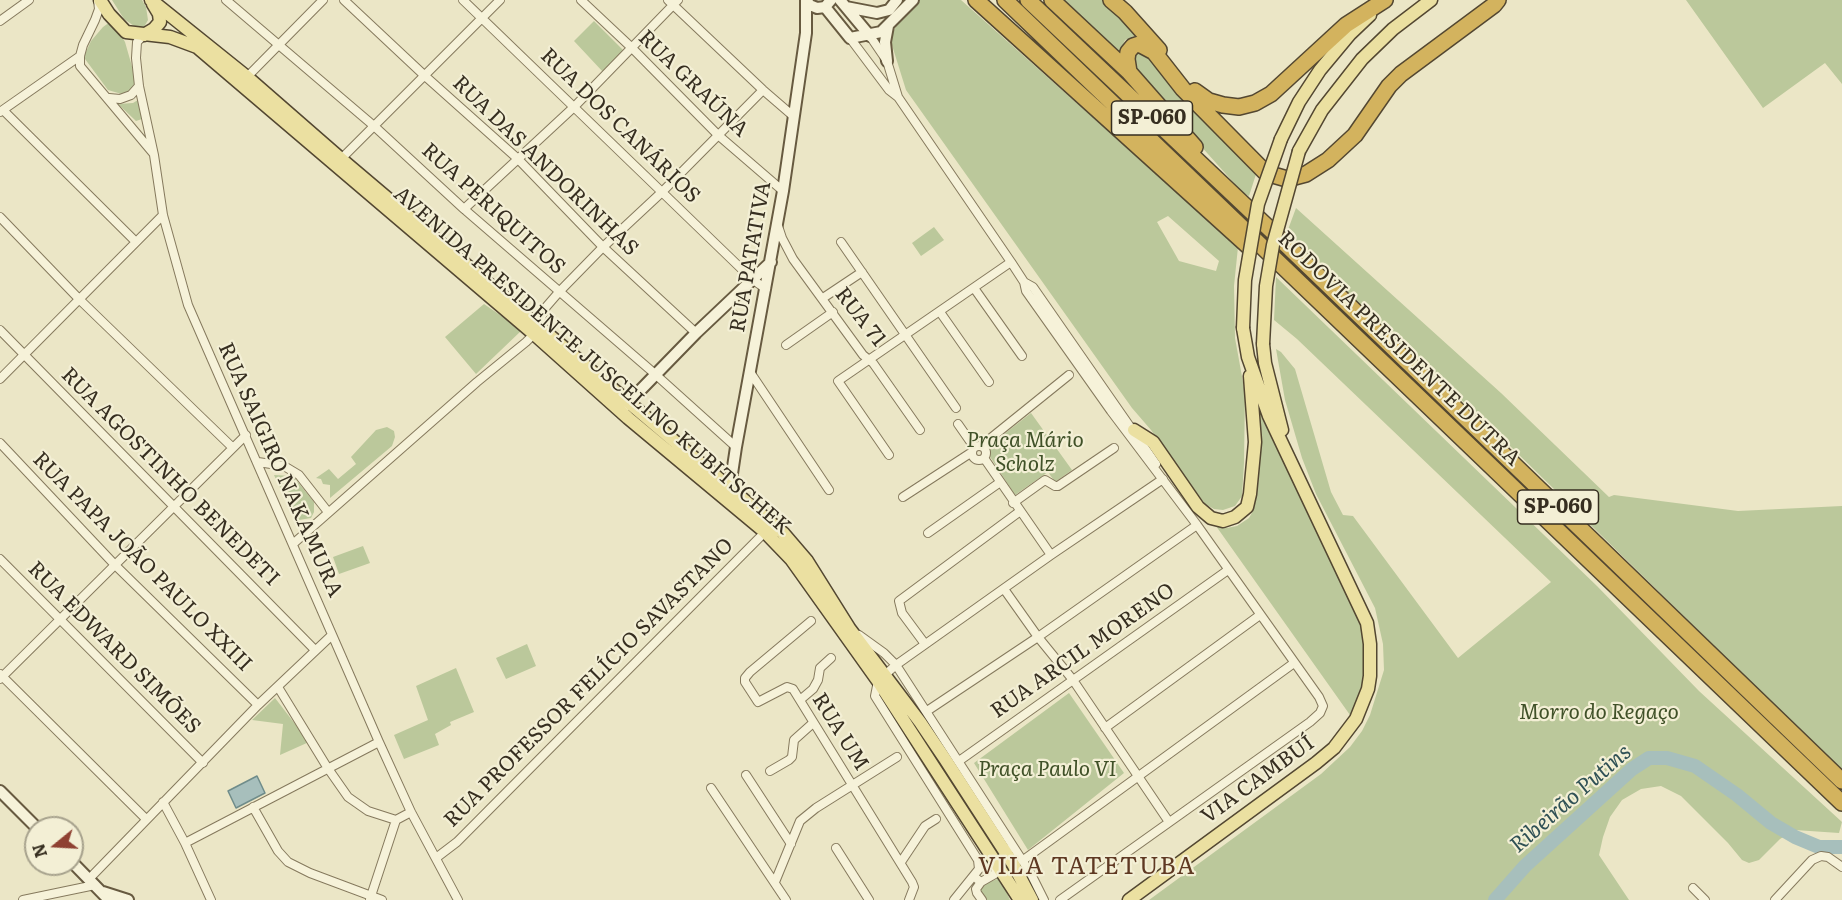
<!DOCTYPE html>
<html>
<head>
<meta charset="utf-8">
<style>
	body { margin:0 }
	#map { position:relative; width:1842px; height:900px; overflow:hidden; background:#ebe6c6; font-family:Literata,serif }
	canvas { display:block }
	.north { position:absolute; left:24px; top:816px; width:60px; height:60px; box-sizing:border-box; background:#f3efd5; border:2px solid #a7a28d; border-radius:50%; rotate:252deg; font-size:16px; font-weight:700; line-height:24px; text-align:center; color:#362e20 }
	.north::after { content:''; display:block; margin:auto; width:21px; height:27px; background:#8f4132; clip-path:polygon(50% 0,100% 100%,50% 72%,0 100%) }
</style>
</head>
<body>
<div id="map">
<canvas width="1842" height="900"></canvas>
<div class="north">N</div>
</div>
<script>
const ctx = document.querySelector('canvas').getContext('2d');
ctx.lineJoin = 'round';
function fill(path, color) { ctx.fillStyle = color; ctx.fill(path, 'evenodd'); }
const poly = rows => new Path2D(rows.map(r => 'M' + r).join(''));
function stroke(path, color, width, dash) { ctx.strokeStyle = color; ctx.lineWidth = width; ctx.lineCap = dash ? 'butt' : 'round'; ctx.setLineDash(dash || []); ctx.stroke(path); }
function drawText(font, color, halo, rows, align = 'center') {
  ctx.font = font + ' Literata,serif'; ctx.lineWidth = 4.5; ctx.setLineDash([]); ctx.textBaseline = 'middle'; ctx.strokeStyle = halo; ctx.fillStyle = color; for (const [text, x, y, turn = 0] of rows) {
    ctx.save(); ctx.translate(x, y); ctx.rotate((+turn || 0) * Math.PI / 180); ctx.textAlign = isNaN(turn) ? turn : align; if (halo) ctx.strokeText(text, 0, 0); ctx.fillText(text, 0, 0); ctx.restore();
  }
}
const green = poly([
	[112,0,142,0,146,7,148,20,144,27,140,30,124,19],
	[918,0,961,0,1238,247,1234,286,1235,338,1245,393,1244,463,1242,496,1235,506,1223,510,1214,509,1205,504,1151,430,1132,408,906,90,891,42,891,37,896,26],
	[1168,216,1219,261,1216,271,1179,261,1157,222],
	[1061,0,1110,0,1136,35,1125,40,1119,54],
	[1686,0,1842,0,1842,84,1825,63,1763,108],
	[594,21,625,52,603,72,574,41],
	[110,22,117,28,125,42,137,84,125,95,108,90,85,59,85,54,91,41,103,27],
	[1139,44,1258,168,1249,196,1243,193,1181,124,1129,72,1128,52],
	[141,98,145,118,136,121,118,104,133,103],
	[1296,208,1501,393,1609,497,1614,495,1738,511,1842,506,1842,771,1509,445,1286,235],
	[934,227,944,240,921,256,912,243],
	[1276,277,1597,586,1699,691,1842,822,1839,833,1795,830,1780,839,1759,860,1749,863,1742,860,1728,843,1681,796,1661,786,1641,789,1622,800,1610,817,1603,837,1599,855,1629,900,1149,900,1321,774,1350,747,1362,731,1370,715,1384,670,1383,644,1375,608,1316,494,1302,458,1285,400,1276,349,1281,352,1295,369,1331,492,1343,515,1353,516,1458,658,1551,582,1297,339,1274,320],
	[484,304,522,330,476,374,445,337],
	[1259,405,1363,623,1367,675,1361,695,1350,715,1216,526,1227,528,1237,526,1249,518,1253,511,1258,485],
	[1031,413,1072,470,1055,482,1048,472,1015,495,985,449],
	[387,427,394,431,395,437,392,446,330,498,330,485,323,484,321,479,316,478,329,469,338,479,356,464,351,457,376,430],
	[274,475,293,476,314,502,314,512,311,518,299,520,293,515],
	[363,546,370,563,339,574,333,557],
	[527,644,536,666,506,679,496,658],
	[456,668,474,712,450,722,451,725,435,734,439,745,404,759,394,735,428,720,416,686],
	[1069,693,1124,773,1028,850,974,763],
	[275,698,309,742,280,755,283,724,252,720],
	[1000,878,1010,900,982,900,977,893,984,884]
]);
const water = poly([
	[257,776,265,793,236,808,228,791,257,776]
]);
const river = poly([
	[1495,900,1525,866,1632,769,1649,758,1667,758,1695,766,1737,795,1771,823,1795,837,1819,847,1842,847]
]);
const minor = poly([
	[226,0,374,126,464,209,655,374,736,447],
	[344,0,425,76,518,159,603,247,696,333],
	[463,0,752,279,766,289],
	[581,0,632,48,718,135,783,191],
	[668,0,763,90,792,115],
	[98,1,99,9,95,20,83,45,80,56,80,66,153,153],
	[0,21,29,0],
	[144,35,137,42,136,58,139,86,154,155,163,215,188,305,379,742,411,812,458,900],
	[850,38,889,90,898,97,887,61,870,36],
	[247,77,323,0],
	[898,97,1011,262,1024,282,1026,291,1111,411,1197,525,1319,697,1323,706,1320,713,1310,722,1060,900],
	[109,98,120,99,131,95,139,86],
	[3,110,136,242],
	[0,112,80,56],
	[341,159,500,0],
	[464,209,574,107,678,0],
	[0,217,80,300,232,447],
	[778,226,782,238,793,259,863,355,873,363,920,430],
	[841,242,956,408],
	[1024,282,1033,287,1156,464],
	[974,288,1022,356],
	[823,298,862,272],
	[940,312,989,382],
	[0,330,315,650],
	[786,345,833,312],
	[750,372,829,490],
	[0,379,163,215],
	[958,424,974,447],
	[0,443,115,565,258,705],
	'972 453a7 7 0 1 1 14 0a7 7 0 1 1-14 0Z',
	[981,446,1069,375],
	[889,455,838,381,1011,262],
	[984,458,1051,555],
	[258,462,284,466,299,475,328,512],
	[903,497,972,452],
	[1013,503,1045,480,1055,486,1058,486,1114,448],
	[928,533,999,483],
	[294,543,477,382,526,342,534,334,546,307,559,292,603,247,662,192,763,90],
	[0,559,203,763],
	[1004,589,1038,637,1073,680,1169,822],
	[811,621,750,672,745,678,745,682,758,702,787,687,793,689,912,882,914,887,909,900],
	[859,635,884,653,896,665,1031,874,1044,900],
	[925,644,902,613,899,601,1019,512],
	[0,674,146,819],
	[0,679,246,435],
	[278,687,327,767,348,797,368,811,396,820],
	[800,700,813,689,818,680,820,668,831,658],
	[927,711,1038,637,1197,525],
	[1105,728,1260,615],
	[959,761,1228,570],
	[770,771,789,760,792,757,794,740,813,723],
	[746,775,791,844],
	[711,788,786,900],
	[163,802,185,843,211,900],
	[253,807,278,851,288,862,310,873,382,900],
	[185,843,379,742],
	[836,848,869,900],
	[436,858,457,842,768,529],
	[1022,861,1294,663],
	[901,862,925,826,936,819],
	[89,879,258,705,332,635],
	[977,879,981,882,976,889,977,893,982,900],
	[775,882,800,821,816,808,897,757],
	[981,882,995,874,997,864,1008,850],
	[1693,888,1705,900],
	[370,899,396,820,411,812],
	[23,900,95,885],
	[954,900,979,869,978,860,875,696,878,681,896,665,1051,555,1163,479],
	[1775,900,1812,860,1821,856,1828,857,1842,867]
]);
const secondary = poly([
	[806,0,810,5,817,8,825,7,831,0],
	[840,0,870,36],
	[825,7,850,38,881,32,913,0],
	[846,7,877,13,889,10,897,0],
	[887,61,885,42,888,26],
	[624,407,696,333,771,262],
	[730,487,736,447,783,191,806,33,806,0],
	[0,791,37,828],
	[72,862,109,900],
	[103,892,128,900]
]);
const primary = poly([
	[100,0,109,14,126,32,170,37,197,47,534,334,628,418,765,532,791,559,878,681,1020,900],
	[151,0,247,77,341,159,783,533,807,561,849,628,920,722,945,759,1013,864,1032,900],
	[144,35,154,29,160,22,159,14,153,4],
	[1281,139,1299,102,1320,70,1350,34,1370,15],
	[1299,151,1322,110,1362,59,1393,29,1431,0],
	[1263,344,1265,363,1282,430],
	[1134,430,1153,442,1198,507,1211,518,1223,521,1235,517,1247,507,1250,494,1255,442,1250,376],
	[1129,900,1316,763,1334,748,1356,719,1368,689,1370,676,1370,644,1367,623,1269,416,1248,357,1243,328]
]);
const motorway = poly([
	[976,0,1248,246],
	[1005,0,1842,803],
	[1028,0,1276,235,1842,781],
	[1052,0,1129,72,1195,147],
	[1111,0,1125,12,1159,50],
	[1129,72,1127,59,1128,52,1133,46,1139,44,1154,52,1183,89,1266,173,1287,179,1306,174,1328,160,1355,135,1389,86,1401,74,1494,5,1498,0],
	[1195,91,1209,101,1223,105,1239,107,1255,103,1271,94,1346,25,1385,0]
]);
const primaryBridge = poly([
	[1243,328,1245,280,1258,204,1281,139],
	[1263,344,1266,286,1273,245,1299,151]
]);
const shields = [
	[1152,118,81],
	[1558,507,81]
];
const shieldNames = [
	["SP-060",1152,118],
	["SP-060",1558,507]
];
const streetNames = [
	["RUA GRAÚNA",693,84,44],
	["RUA DOS CANÁRIOS",620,126,44],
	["RUA DAS ANDORINHAS",545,166,44],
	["RUA PERIQUITOS",493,209,42],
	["RUA PATATIVA",751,257,-80],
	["RUA 71",860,317,52],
	["RODOVIA PRESIDENTE DUTRA",1399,349,44],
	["AVENIDA PRESIDENTE JUSCELINO KUBITSCHEK",592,361,41],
	["RUA SAIGIRO NAKAMURA",280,470,66],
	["RUA AGOSTINHO BENEDETI",170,477,45],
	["RUA PAPA JOÃO PAULO XXIII",142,562,45],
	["RUA EDWARD SIMÕES",114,648,45],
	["RUA ARCIL MORENO",1083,651,-35],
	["RUA PROFESSOR FELÍCIO SAVASTANO",589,683,-45],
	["RUA UM",840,732,58],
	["VIA CAMBUÍ",1258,780,-36]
];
const parkNames = [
	["Praça Mário",1025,441],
	["Scholz",1025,465],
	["Morro do Regaço",1599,713],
	["Praça Paulo VI",1047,770]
];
const waterNames = [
	["Ribeirão Putins",1571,799,-41]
];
const quarterNames = [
	["VILA TATETUBA",1087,867]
];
fill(green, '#bbc89b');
fill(water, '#a7bfbc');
stroke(water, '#6f8c8a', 1.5);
stroke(river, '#a7bfbc', 14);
stroke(minor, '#85795d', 10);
stroke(secondary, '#675a40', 14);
stroke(primary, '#534731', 15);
stroke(motorway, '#534731', 18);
stroke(minor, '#f6f2d9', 8);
stroke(secondary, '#f6f2d9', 10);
stroke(primary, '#ebe0a1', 12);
stroke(motorway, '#d3b35e', 15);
stroke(primaryBridge, '#534731', 15, []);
stroke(primaryBridge, '#ebe0a1', 12);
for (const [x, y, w] of shields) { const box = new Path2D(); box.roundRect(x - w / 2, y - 17, w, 34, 4.5); ctx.fillStyle = '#f3efd5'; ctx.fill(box); stroke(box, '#362e20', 1.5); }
drawText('bold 20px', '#362e20', null, shieldNames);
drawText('21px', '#362e20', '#f3efd5', streetNames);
drawText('italic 21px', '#405128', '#f3efd5', parkNames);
drawText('italic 22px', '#305155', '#f3efd5', waterNames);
ctx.letterSpacing = '1.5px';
drawText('24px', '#5f3923', '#f3efd5', quarterNames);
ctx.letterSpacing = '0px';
</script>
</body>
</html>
